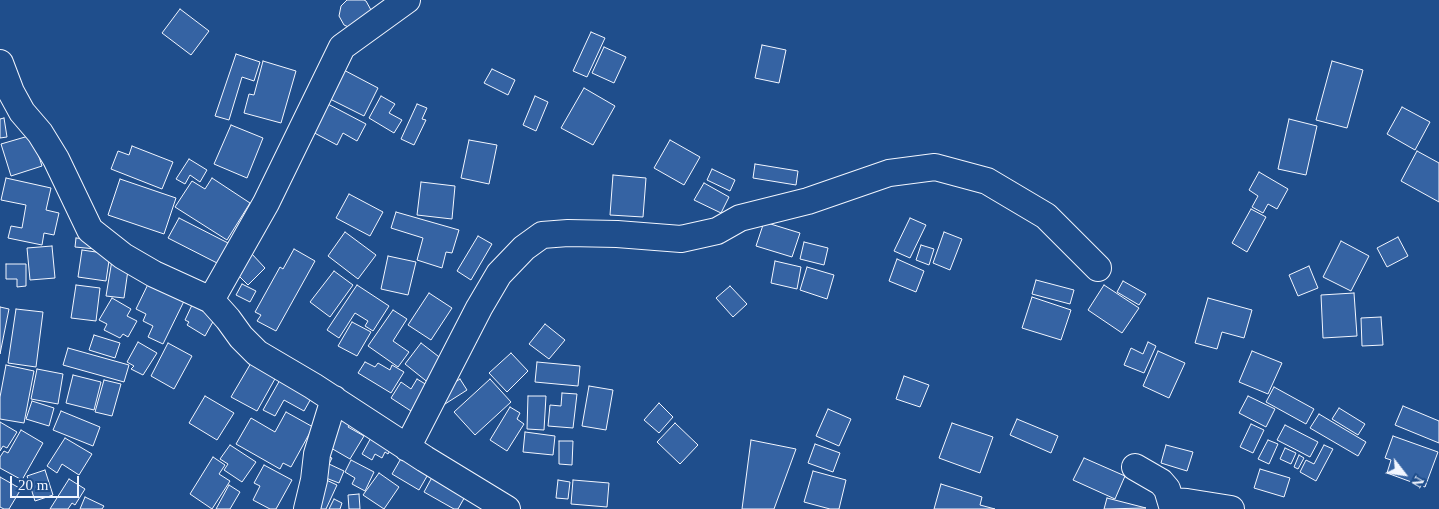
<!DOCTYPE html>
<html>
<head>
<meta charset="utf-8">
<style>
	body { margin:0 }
	#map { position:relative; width:1439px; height:509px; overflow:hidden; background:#1f4e8c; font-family:Georgia,serif }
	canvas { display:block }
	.north { position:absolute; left:1379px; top:449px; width:50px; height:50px; -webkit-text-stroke:4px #1f4e8c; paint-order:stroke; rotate:120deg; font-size:14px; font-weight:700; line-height:20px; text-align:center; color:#f2f6ff }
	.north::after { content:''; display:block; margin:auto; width:18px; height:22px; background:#f2f6ff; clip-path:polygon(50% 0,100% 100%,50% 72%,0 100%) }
	.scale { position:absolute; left:10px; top:476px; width:69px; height:22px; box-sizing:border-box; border:2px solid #f2f6ff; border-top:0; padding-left:6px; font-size:15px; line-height:18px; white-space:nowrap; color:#f2f6ff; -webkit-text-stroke:4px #1f4e8c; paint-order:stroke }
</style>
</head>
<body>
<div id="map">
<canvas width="1439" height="509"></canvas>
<div class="north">N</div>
<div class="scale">20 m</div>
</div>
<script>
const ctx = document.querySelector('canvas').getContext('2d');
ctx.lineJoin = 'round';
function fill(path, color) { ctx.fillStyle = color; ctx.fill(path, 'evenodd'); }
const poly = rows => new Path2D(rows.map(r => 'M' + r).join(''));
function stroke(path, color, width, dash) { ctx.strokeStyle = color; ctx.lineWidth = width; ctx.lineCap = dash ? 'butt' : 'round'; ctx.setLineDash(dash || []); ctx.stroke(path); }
const building = poly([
	[347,0,364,0,366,1,371,10,353,29,344,25,339,16,341,6,347,0],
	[180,9,209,31,191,55,162,33,180,9],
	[591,32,605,38,587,77,573,71,591,32],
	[762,45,786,50,779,83,755,78,762,45],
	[604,47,626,57,614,83,592,73,604,47],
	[236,54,260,62,254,81,242,77,229,120,215,116,236,54],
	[263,61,296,71,281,123,244,113,249,94,254,95,263,61],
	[1332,61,1363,70,1347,128,1316,120,1332,61],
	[340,68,378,88,364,116,326,97,340,68],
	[492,69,515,80,508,95,484,83,492,69],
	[584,88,615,106,593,145,561,128,584,88],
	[381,96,395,104,389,113,402,120,394,133,369,118,381,96],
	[535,96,548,102,536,131,523,125,535,96],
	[326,103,366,124,357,141,343,133,337,145,307,129,326,103],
	[417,104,427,108,422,119,426,120,414,145,401,139,417,104],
	[1402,107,1430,122,1415,150,1387,134,1402,107],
	[4,118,7,137,0,138,0,119,4,118],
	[1289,119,1317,126,1306,175,1278,169,1289,119],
	[231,125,263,138,247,178,214,164,231,125],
	[32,135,42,166,11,176,1,144,32,135],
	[469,140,497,145,489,184,461,178,469,140],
	[670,140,700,157,684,185,654,168,670,140],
	[132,146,173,162,162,189,111,169,118,151,129,155,132,146],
	[1417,151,1439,163,1439,202,1401,181,1417,151],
	[189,159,207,170,200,182,190,175,185,184,176,179,189,159],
	[755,164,798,171,796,185,753,178,755,164],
	[712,169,735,180,730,191,707,180,712,169],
	[1259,172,1288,189,1277,209,1268,204,1263,213,1252,207,1258,196,1249,190,1259,172],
	[613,175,646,178,643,217,610,215,613,175],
	[6,178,51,188,46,210,59,213,54,235,44,233,42,245,8,238,11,226,22,228,26,205,1,200,6,178],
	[212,178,250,203,227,240,175,207,192,181,205,189,212,178],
	[120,179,176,198,164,234,108,215,120,179],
	[421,182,455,186,452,219,417,215,421,182],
	[704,183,729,197,721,213,694,200,704,183],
	[349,194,383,212,370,236,336,218,349,194],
	[1251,209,1266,217,1247,252,1232,243,1251,209],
	[396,212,459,230,452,253,446,252,442,268,417,260,423,238,391,228,396,212],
	[179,218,230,244,219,264,168,238,179,218],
	[910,218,926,225,910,258,894,251,910,218],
	[764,222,800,233,792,257,756,246,764,222],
	[345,232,376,255,358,279,328,256,345,232],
	[944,232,962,239,950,270,933,263,944,232],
	[478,236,492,244,471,280,457,271,478,236],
	[1398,237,1408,256,1387,267,1377,248,1398,237],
	[76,238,97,240,96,249,75,247,76,238],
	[1341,241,1369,256,1351,291,1323,277,1341,241],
	[804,242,828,248,824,265,800,259,804,242],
	[921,245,934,249,929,265,916,260,921,245],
	[52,246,55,278,30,280,27,248,52,246],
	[294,249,315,261,276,331,257,321,261,315,255,312,280,267,283,269,294,249],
	[82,250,110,254,106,281,78,277,82,250],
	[251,253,265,268,248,285,233,270,251,253],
	[388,256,416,262,408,295,381,289,388,256],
	[897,259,924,271,916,292,889,281,897,259],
	[112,260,129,263,124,298,106,296,112,260],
	[775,261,801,267,797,289,771,283,775,261],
	[6,264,26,264,26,286,17,287,17,279,6,279,6,264],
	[1309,266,1318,288,1298,296,1289,275,1309,266],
	[807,267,834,275,827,299,800,290,807,267],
	[334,271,353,285,330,317,310,302,334,271],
	[151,278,187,295,163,344,148,337,153,326,143,321,146,314,136,309,151,278],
	[1036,280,1074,290,1070,304,1032,294,1036,280],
	[1123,281,1146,294,1139,305,1117,292,1123,281],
	[242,284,256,291,250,302,236,295,242,284],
	[76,285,100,288,96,321,71,318,76,285],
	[357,285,389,306,373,331,365,326,368,321,355,313,339,338,327,330,357,285],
	[1104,285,1139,308,1122,333,1088,310,1104,285],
	[730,286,747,304,733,317,716,298,730,286],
	[429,293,452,308,431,340,408,325,429,293],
	[1354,293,1357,336,1323,338,1321,295,1354,293],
	[1032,297,1071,310,1061,340,1022,328,1032,297],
	[112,298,131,309,127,316,137,321,128,337,123,334,120,338,104,330,107,324,99,320,112,298],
	[1208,298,1252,310,1244,338,1222,332,1217,349,1195,343,1208,298],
	[192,305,215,318,205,336,187,325,189,322,185,320,192,305],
	[0,307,9,309,0,354,0,307],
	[16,309,43,312,36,367,8,363,16,309],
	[393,310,407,319,393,341,409,352,398,367,368,346,393,310],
	[1381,317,1383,345,1362,346,1361,318,1381,317],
	[352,322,371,332,357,356,338,346,352,322],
	[545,324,565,340,549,359,529,344,545,324],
	[94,335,120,343,115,358,89,350,94,335],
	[138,342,157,353,143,375,131,369,134,366,127,362,138,342],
	[1148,342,1156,346,1144,373,1124,365,1131,348,1143,354,1148,342],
	[168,343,192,356,174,389,151,376,168,343],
	[421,343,447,363,430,384,405,364,421,343],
	[68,348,129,365,124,382,63,365,68,348],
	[1158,351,1185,363,1169,398,1143,386,1158,351],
	[1252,351,1282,363,1268,394,1239,382,1252,351],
	[511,353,528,371,507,392,489,373,511,353],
	[365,362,375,367,378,363,390,370,392,365,404,372,391,393,358,373,365,362],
	[537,362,580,366,578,386,535,382,537,362],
	[251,363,276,377,257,411,231,397,251,363],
	[6,365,34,371,24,423,0,419,0,397,6,365],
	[37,369,63,374,58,404,31,399,37,369],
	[73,375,101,382,94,410,66,403,73,375],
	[904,376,929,385,920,407,896,399,904,376],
	[281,378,313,395,304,411,284,400,275,416,263,410,281,378],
	[417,379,427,385,411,411,391,398,401,382,411,389,417,379],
	[460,379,467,390,445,404,438,393,460,379],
	[490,379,511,402,475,435,454,412,490,379],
	[104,380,121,384,112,416,95,412,104,380],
	[589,386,613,390,606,430,582,426,589,386],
	[1274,387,1314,409,1306,424,1266,402,1274,387],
	[562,393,577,394,573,428,548,426,550,405,561,406,562,393],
	[205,396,234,413,217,440,189,423,205,396],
	[528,396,546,396,544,430,527,429,528,396],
	[1248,396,1275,409,1266,427,1239,413,1248,396],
	[32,401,54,408,49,426,26,419,32,401],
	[659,403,673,417,659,433,644,420,659,403],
	[1403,406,1439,421,1439,443,1395,425,1403,406],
	[510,407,520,413,517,419,524,424,507,451,490,440,510,407],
	[1339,408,1365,424,1358,435,1332,419,1339,408],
	[828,409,851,419,839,446,816,436,828,409],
	[61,411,100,427,93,446,53,430,61,411],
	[342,411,354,418,348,427,364,436,350,459,324,444,342,411],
	[286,412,313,427,291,467,283,463,280,469,236,444,251,418,275,432,286,412],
	[1319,414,1366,442,1358,456,1310,428,1319,414],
	[1017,419,1058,436,1051,453,1010,435,1017,419],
	[0,422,17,432,7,448,3,446,0,451,0,422],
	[675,423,698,445,680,464,657,442,675,423],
	[952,423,993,437,980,473,939,458,952,423],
	[1251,424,1264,430,1253,453,1240,447,1251,424],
	[1285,425,1318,442,1310,457,1277,440,1285,425],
	[21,430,43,443,22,480,0,468,0,457,4,451,8,453,21,430],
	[525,432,555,436,553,455,523,452,525,432],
	[373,434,393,445,388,454,385,452,382,458,375,454,372,460,362,454,373,434],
	[1393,436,1438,452,1425,487,1387,473,1391,460,1385,458,1393,436],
	[65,438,92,454,79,475,62,464,57,473,47,466,65,438],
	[751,440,796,449,774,509,742,509,751,440],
	[1268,440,1278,444,1269,464,1258,459,1268,440],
	[559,441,573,441,572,465,559,464,559,441],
	[815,444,840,453,833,472,808,463,815,444],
	[230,445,256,462,242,482,224,470,228,464,220,459,230,445],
	[1166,445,1193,452,1187,471,1161,463,1166,445],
	[1324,445,1333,449,1316,481,1300,472,1306,460,1314,464,1324,445],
	[1285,448,1296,453,1291,464,1280,459,1285,448],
	[403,455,430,471,419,490,392,474,403,455],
	[1299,455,1304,458,1298,469,1294,467,1299,455],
	[326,456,332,458,329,464,344,471,339,483,318,475,326,456],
	[213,457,225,465,219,474,230,481,212,509,190,494,213,457],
	[1084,458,1125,476,1115,499,1073,480,1084,458],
	[351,460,374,472,365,491,352,484,355,478,345,472,351,460],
	[264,465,292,480,276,509,270,509,253,500,260,486,254,483,264,465],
	[1260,469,1290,478,1284,497,1254,488,1260,469],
	[45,470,53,495,35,501,27,476,45,470],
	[436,470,467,493,458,509,454,509,424,492,436,470],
	[813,471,846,480,839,509,830,509,804,502,813,471],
	[379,473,399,487,384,509,363,495,379,473],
	[0,477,21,489,9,509,4,509,0,507,0,477],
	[322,478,337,485,326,509,309,509,322,478],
	[69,479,85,489,75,505,72,503,68,509,50,509,69,479],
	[558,480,570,482,568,499,556,498,558,480],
	[573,480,609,483,607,507,571,504,573,480],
	[941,484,982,497,980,505,995,509,934,509,941,484],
	[229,485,240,492,230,509,216,509,229,485],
	[359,494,360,509,349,509,348,495,359,494],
	[85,497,104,506,102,509,80,509,85,497],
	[1107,498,1146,508,1104,509,1107,498],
	[334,499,342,503,340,509,329,509,334,499]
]);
const minor = poly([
	[0,63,11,92,22,112,40,133,56,159,90,230,123,256,154,274,211,300,228,319,241,337,257,353,313,386,425,459,507,509],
	[211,300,266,203,342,47,407,0],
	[407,448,479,308,499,274,524,248,542,235,568,233,617,234,681,239,717,231,740,218,808,201,889,173,935,167,987,181,1046,216,1098,268],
	[1135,467,1161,482,1167,489,1173,509],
	[1171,501,1187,502,1231,509],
	[307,509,314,480,317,454,334,399]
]);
fill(building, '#3563a3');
stroke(building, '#f2f6ff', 1);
stroke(minor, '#f2f6ff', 28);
stroke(minor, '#1f4e8c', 26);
</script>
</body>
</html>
